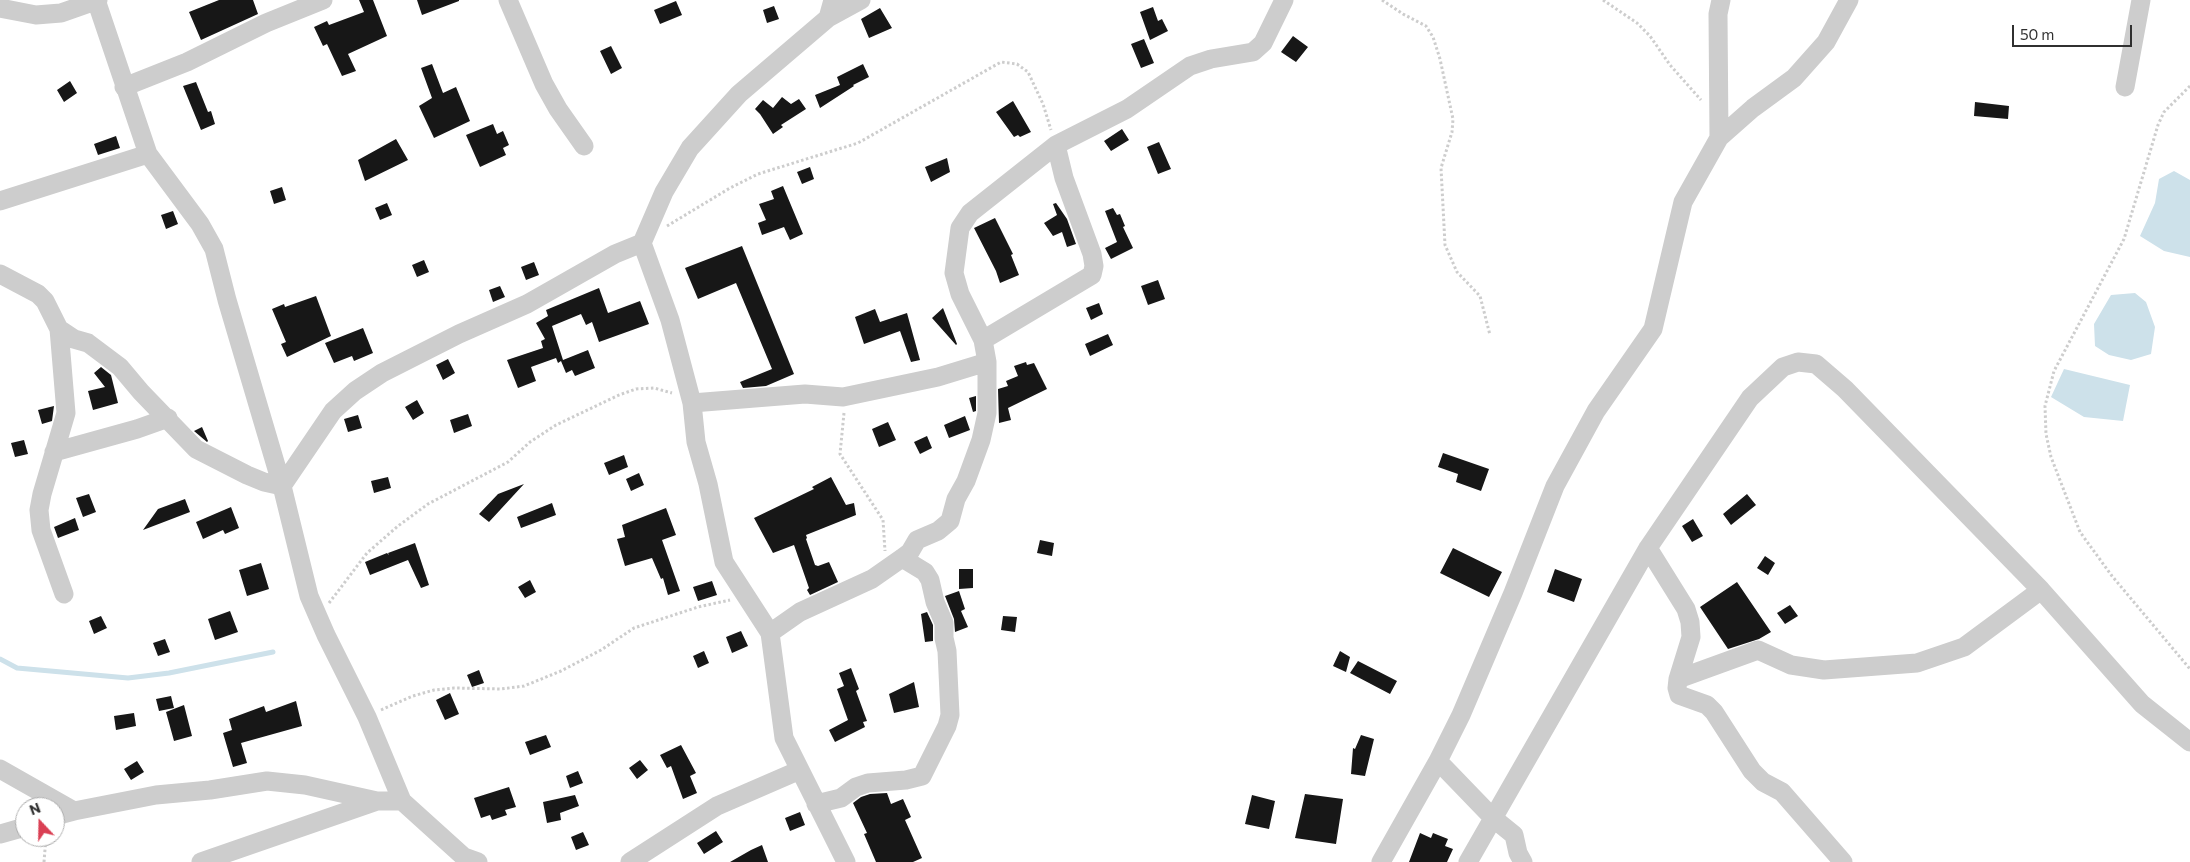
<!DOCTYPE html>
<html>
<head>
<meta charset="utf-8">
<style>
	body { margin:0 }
	#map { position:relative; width:2190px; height:862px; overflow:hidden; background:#fff; font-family:Commissioner,sans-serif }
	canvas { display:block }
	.north { position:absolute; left:15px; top:797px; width:50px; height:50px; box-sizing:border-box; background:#fff; border:1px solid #acacac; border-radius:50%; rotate:339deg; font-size:14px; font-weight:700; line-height:20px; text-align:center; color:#303030 }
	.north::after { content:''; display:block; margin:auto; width:18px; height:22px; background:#da4054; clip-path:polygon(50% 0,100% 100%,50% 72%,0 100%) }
	.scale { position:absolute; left:2012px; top:25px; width:120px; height:22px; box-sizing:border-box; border:2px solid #303030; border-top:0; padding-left:6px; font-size:15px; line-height:18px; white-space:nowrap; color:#303030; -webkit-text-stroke:4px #fff; paint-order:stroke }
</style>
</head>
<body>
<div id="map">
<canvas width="2190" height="862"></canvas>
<div class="north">N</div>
<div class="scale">50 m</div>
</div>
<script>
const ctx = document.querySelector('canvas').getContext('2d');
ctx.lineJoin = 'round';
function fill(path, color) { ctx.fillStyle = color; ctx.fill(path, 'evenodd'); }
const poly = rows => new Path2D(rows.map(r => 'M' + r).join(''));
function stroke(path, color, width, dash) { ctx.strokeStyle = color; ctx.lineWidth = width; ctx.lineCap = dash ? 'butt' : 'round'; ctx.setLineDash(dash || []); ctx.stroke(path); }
const water = poly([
	[2174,171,2190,180,2190,257,2164,251,2140,236,2155,203,2159,179],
	[2135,293,2146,302,2155,327,2151,354,2131,360,2109,355,2095,346,2094,324,2111,295],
	[2064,369,2130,385,2123,421,2084,417,2051,397]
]);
const stream = poly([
	[0,659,17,668,128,678,169,673,273,652]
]);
const building = poly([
	[219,0,253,0,258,14,201,40,189,12],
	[359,0,373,0,387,36,348,54,356,71,342,76,327,44,323,46,314,27,327,21,329,25,364,12],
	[417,0,459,0,459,1,422,15],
	[676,1,682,15,660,24,654,10],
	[774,6,779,19,767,23,763,10],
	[1153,7,1158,21,1162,19,1168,31,1150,40,1140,12],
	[880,8,892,28,869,38,861,19],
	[1293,36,1308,47,1296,62,1281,52],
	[1144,39,1154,63,1141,68,1131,44],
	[611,46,622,68,611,74,600,51],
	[432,64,443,93,456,87,470,121,434,138,419,106,432,98,421,68],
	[863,64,869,77,853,85,854,86,820,108,815,95,840,85,837,77],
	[70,81,77,93,64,102,57,90],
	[196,82,208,112,211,111,215,124,201,130,183,86],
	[782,97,791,104,799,99,806,109,781,125,783,127,773,134,760,114,755,109,763,100,773,108],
	[1013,101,1031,132,1020,137,1018,135,1014,137,996,112],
	[1975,102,2009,106,2008,119,1974,116],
	[493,124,497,134,503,131,509,145,503,148,506,155,480,167,466,135],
	[1122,129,1129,140,1111,151,1104,141],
	[116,136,120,148,98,155,94,144],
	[396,139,408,160,365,181,358,160],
	[1159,142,1171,169,1158,174,1147,147],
	[947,158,950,172,931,182,925,167],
	[810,167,814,179,802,184,797,172],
	[783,186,803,234,790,240,784,227,762,235,758,223,766,220,759,204,774,199,771,191],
	[282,187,286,200,274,204,270,191],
	[387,203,392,215,380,220,375,208],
	[1056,203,1067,219,1076,244,1067,247,1062,232,1053,236,1044,223,1057,215,1053,204],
	[1113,208,1117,215,1120,214,1125,226,1123,227,1133,248,1111,259,1105,248,1117,242,1105,211],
	[173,211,178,224,166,229,161,215],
	[995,218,1013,254,1011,255,1019,275,1000,283,996,271,974,228],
	[742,246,794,374,766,386,743,388,740,382,772,369,736,283,698,299,685,268],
	[424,260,429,272,417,277,412,265],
	[534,262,539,275,526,280,521,267],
	[1158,280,1165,299,1148,305,1141,286],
	[500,286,505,297,493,302,489,290],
	[599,288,608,313,640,301,649,324,599,342,592,322,586,325,581,314,552,326,563,360,588,350,595,368,575,376,572,370,566,373,561,361,558,363,556,358,531,367,536,381,518,388,507,360,543,348,541,341,545,339,536,323,548,316,546,310],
	[316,296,331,336,287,357,281,344,286,342,272,309,284,304,285,307],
	[1099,303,1103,314,1091,320,1086,308],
	[943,308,957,344,956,345,932,318],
	[875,309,880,322,907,313,920,360,911,362,900,331,864,344,855,317],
	[363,328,373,353,354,361,352,356,334,363,325,343],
	[1108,334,1113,345,1090,356,1085,344],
	[448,359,455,373,443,380,436,365],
	[1026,362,1027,365,1034,363,1047,389,1008,408,1011,420,999,423,998,389,1008,386,1006,381,1018,376,1014,366],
	[101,367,111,375,118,403,93,410,88,391,105,387,94,373],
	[976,396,976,411,973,412,969,398],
	[417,400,424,413,413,420,405,407],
	[54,406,52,421,42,424,38,410],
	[468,414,472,426,454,433,450,420],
	[358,415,362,428,348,432,344,419],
	[965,416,970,430,949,438,944,425],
	[888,422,896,440,879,447,872,429],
	[202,427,208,441,207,442,194,431],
	[927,436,932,448,920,454,914,442],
	[24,440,28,454,15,457,11,443],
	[1443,453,1489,469,1481,491,1456,482,1458,474,1438,467],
	[624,455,628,467,609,475,604,463],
	[639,473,644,485,631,491,626,479],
	[388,477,391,488,374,493,371,481],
	[831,477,846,505,854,503,856,515,806,535,807,538,806,539,815,565,818,566,829,562,838,582,810,595,807,590,809,588,794,545,773,553,754,518,814,489,812,487],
	[524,484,489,522,479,514,498,494],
	[89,494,96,512,83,517,76,498],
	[1747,494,1756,505,1731,525,1723,514],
	[185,499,190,512,143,530,158,509],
	[552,503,556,515,521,528,517,517],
	[231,507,239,528,225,534,223,530,203,539,196,522],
	[666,508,676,535,662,540,680,591,668,595,663,578,661,579,652,558,625,566,617,539,625,537,622,525],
	[75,518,79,530,58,538,54,527],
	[1693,519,1703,536,1692,542,1682,526],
	[1040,540,1054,543,1052,556,1037,553],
	[415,543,429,585,421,588,408,560,370,575,365,562,387,553,389,555,388,553],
	[1453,548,1502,572,1489,597,1440,573],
	[1765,556,1775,563,1768,575,1757,568],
	[261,563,269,589,247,596,239,570],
	[959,569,973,569,973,588,959,589],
	[1555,569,1582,579,1574,602,1547,592],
	[530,580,536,592,525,598,518,587],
	[712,581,717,595,698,601,693,587],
	[1737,582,1771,632,1759,639,1728,649,1700,607],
	[959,591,965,609,961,611,968,627,955,632,954,619,945,596],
	[1790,605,1798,616,1785,624,1777,613],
	[230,611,238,632,215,640,208,619],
	[927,612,933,625,933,641,925,642,921,614],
	[101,616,107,628,94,634,89,621],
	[1003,616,1017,617,1015,632,1001,630],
	[741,631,748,646,732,653,726,637],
	[165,639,170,652,158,656,153,643],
	[704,651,709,663,698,668,693,656],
	[1340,651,1350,657,1346,672,1333,666],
	[1358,661,1397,681,1390,694,1350,673],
	[851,668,859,689,856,691,867,721,863,722,865,727,835,742,829,730,848,720,837,689,844,686,839,673],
	[479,670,484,683,472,687,467,675],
	[914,682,919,707,894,713,889,694],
	[450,693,459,714,445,720,436,700],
	[171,696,174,708,159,711,156,699],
	[296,701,302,726,241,743,247,763,233,767,223,733,232,730,229,719,264,706,266,712],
	[184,705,192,736,174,741,166,712],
	[134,713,136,726,116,730,114,716],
	[546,735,551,747,530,755,525,742],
	[1361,735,1374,739,1365,776,1351,774,1353,748,1355,749],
	[681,745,696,773,690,776,697,793,683,799,671,766,667,768,660,755],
	[640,760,648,770,637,779,629,768],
	[137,761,144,772,131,780,124,769],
	[578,771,583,783,570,788,566,776],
	[509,787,516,807,505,810,507,815,492,820,490,815,481,818,474,798],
	[887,793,891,804,903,799,911,817,905,820,922,858,913,862,876,862,864,834,867,833,853,803,861,797,870,794],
	[1305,794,1343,799,1336,844,1295,838],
	[575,795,579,806,560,813,561,820,547,823,543,802],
	[1252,795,1275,801,1269,829,1245,824],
	[800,812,805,825,790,831,785,818],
	[716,831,723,842,704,854,697,843],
	[583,832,589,845,576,850,571,837],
	[1420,833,1431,838,1433,833,1448,839,1445,846,1453,849,1447,862,1409,862],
	[762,845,768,862,730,862,751,850]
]);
const path = poly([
	[1382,0,1403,14,1426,26,1433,37,1440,59,1453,119,1452,132,1441,168,1445,245,1457,272,1480,296,1490,335],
	[1603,0,1637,23,1650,36,1670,65,1701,100],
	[2190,86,2164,112,2158,125,2124,239,2054,371,2045,406,2046,434,2051,457,2080,532,2112,576,2190,669],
	[667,226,730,188,758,174,858,143,1001,62,1017,64,1028,72,1043,104,1051,130],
	[844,413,840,454,883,520,885,551],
	[329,603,367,553,398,526,428,504,508,462,530,442,556,425,619,395,636,389,654,388,672,393],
	[381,710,413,696,434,690,454,688,501,689,524,686,561,671,601,650,634,628,698,607,730,600],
	[44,862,46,837]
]);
const minor = poly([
	[96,0,148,154,200,224,214,249,227,300,282,486,309,596,326,635,367,717,402,801,464,857,478,862],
	[508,0,544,84,558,109,584,146],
	[833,0,828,18,739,94,690,148,664,192,642,243,670,320,692,403,696,442,708,484,724,562,770,633,784,738,846,862],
	[0,8,36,15,61,13,98,0],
	[828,18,861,0],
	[124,87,187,62,266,23,323,0],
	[2125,87,2141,0],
	[1719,138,1718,14,1721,0],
	[0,201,148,154],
	[0,274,38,294,45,301,59,329,66,413,42,494,39,510,41,530,64,594],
	[59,329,74,339,88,343,120,367,141,392,196,449,247,475,264,482,282,486,333,411,355,391,382,373,459,334,527,304,615,254,642,243],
	[983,340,1092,275,1094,266,1092,254,1064,178,1056,145],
	[692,403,805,394,843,397,938,377,987,362],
	[54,452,137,429,168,418],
	[1648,548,1686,609,1690,622,1691,637,1678,679,1677,688,1679,695,1707,705,1714,712,1752,771,1763,782,1782,792,1843,862],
	[770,633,800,612,872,579,902,558,910,552,917,540,938,531,950,521,956,499,966,481,981,440,987,413,987,362,983,340,960,294,954,273,960,228,970,213,1056,145,1127,109,1190,66,1211,59,1253,52,1263,43,1284,0],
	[1678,679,1758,650,1791,665,1824,670,1917,663,1964,647,2041,590],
	[0,769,74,811],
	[816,804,841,798,856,787,868,783,906,780,922,776,947,726,950,715,947,651,944,638,944,623,935,602,930,580,925,572,902,558],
	[55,816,74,811,156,795,210,790,267,781,305,785,377,801,402,801],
	[0,834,25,827],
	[201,862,377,801],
	[630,862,717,806,800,770],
	[1381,862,1438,761],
	[1468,862,1648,548,1750,398,1783,367,1798,362,1816,364,1845,389,2041,590,2142,704,2190,742],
	[1523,862,1518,853,1514,835,1493,818,1438,761,1461,715,1513,593,1555,486,1596,411,1653,329,1683,202,1719,138,1753,108,1794,78,1826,42,1849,0]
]);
fill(water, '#cde1ea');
stroke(stream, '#cde1ea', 5);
fill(building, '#171717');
stroke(path, '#cdcdcd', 3, [2.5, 2.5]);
stroke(minor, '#cdcdcd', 19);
</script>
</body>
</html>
